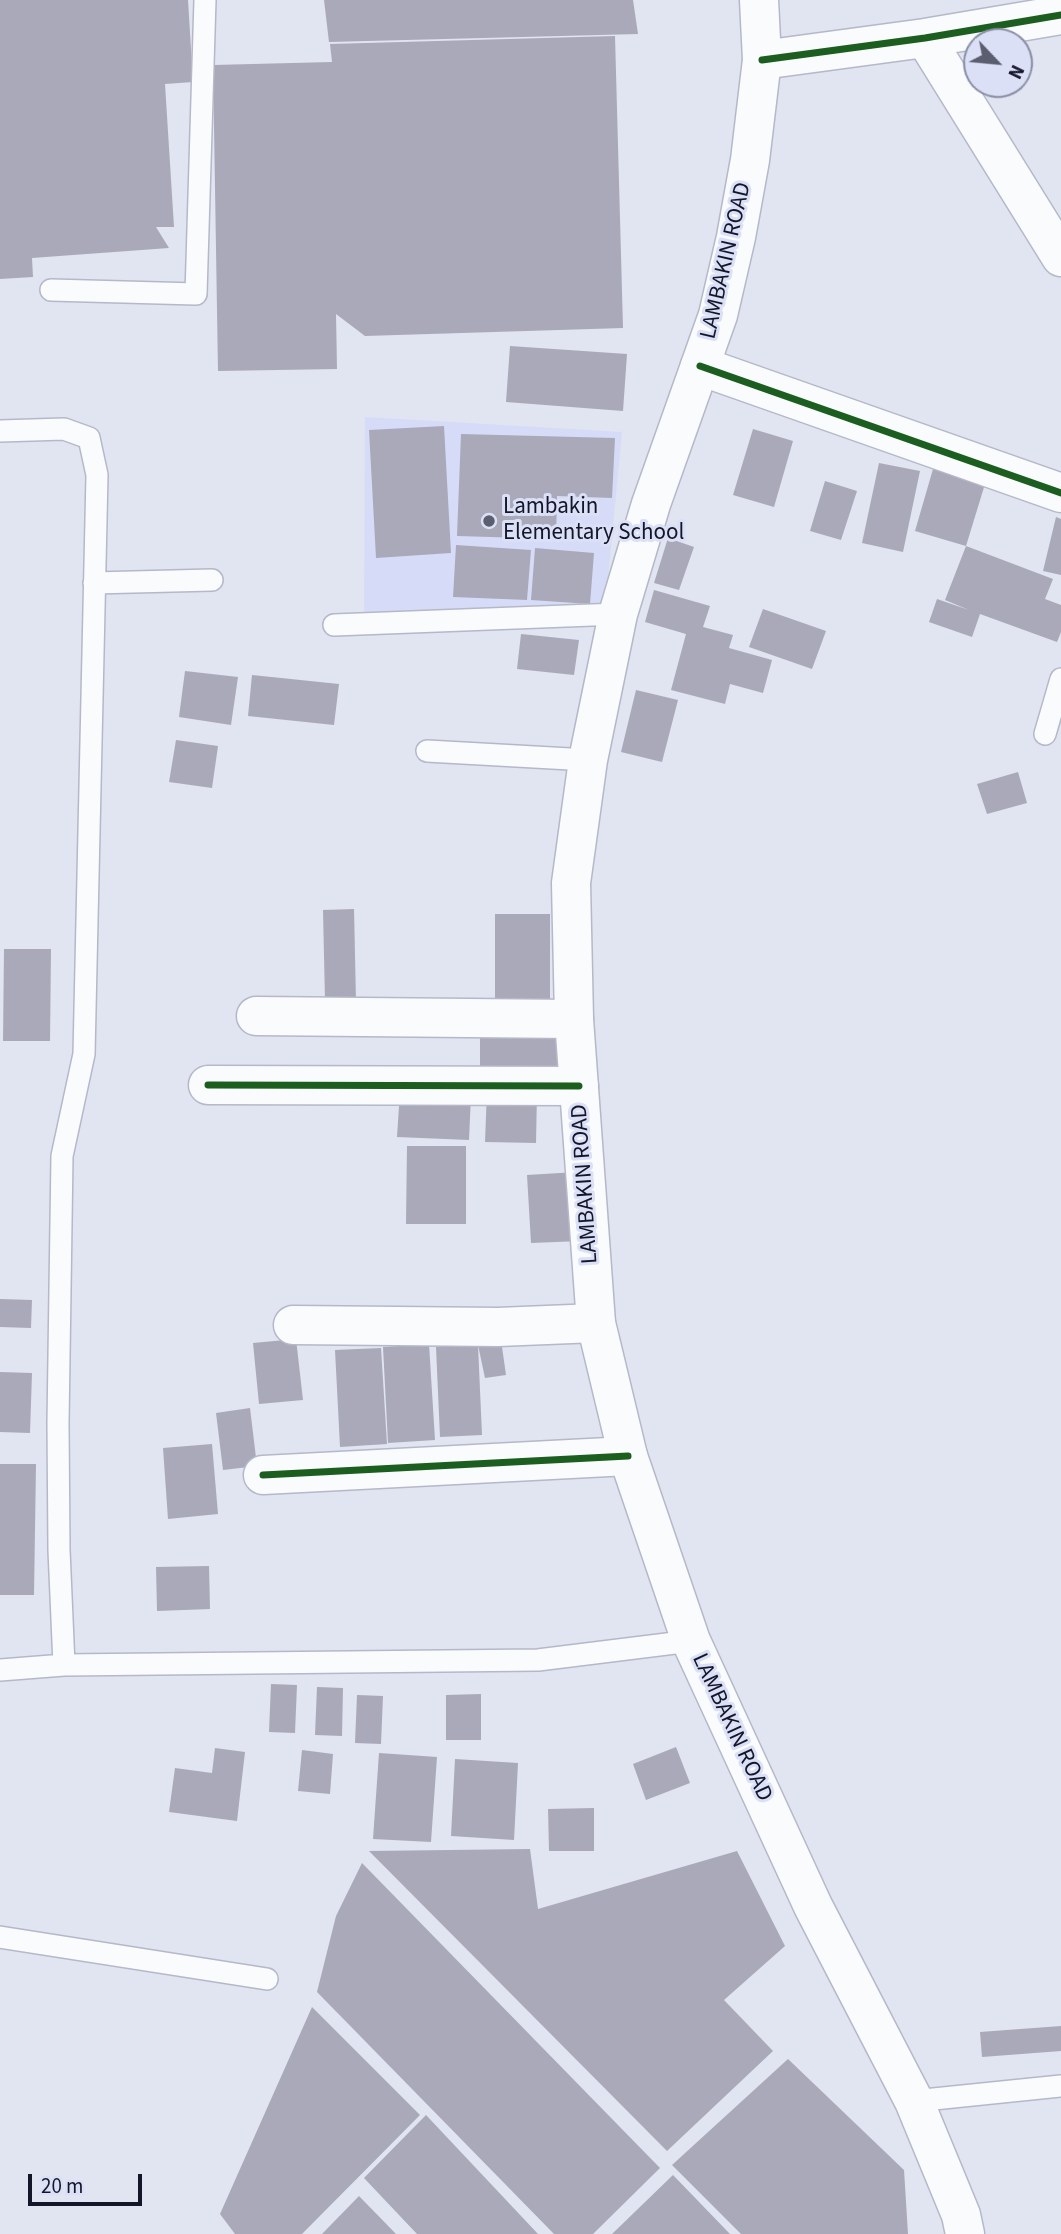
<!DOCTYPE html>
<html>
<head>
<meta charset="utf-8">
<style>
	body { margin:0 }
	#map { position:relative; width:1061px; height:2234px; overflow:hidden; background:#e1e4f1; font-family:"Source Sans 3",sans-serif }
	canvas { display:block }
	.north { position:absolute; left:963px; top:28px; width:70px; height:70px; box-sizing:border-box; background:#dbe0f7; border:2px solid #8b8fa5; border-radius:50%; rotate:116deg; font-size:19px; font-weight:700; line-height:28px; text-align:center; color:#131629 }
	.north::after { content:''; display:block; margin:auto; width:24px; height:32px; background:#5b5e6f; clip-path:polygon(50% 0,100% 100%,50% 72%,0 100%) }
	.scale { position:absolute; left:28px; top:2174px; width:114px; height:32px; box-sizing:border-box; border:4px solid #131629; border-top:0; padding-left:9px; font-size:21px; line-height:24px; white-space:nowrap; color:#131629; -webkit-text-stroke:5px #dbe0f7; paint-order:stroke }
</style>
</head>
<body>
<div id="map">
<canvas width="1061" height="2234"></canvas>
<div class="north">N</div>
<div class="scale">20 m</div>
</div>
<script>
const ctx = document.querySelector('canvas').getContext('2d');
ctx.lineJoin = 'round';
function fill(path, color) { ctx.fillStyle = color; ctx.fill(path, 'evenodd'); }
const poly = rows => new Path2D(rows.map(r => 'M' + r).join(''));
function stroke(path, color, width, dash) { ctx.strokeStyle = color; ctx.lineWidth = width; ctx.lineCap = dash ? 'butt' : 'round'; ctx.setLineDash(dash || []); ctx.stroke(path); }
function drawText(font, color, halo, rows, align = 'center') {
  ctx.font = font + ' "Source Sans 3",sans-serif'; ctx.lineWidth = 6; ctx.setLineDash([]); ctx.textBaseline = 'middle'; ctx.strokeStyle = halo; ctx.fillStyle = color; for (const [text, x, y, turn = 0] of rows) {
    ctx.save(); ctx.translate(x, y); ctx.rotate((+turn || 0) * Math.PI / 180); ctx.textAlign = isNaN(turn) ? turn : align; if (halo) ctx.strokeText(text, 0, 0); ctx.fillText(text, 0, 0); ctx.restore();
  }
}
const built = poly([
	[365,417,622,432,605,610,364,617]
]);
const building = poly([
	[0,0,188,0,193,82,165,84,174,227,156,227,169,248,32,258,33,277,0,279],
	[324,0,633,0,638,34,329,42],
	[615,36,623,328,365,336,336,314,337,369,218,371,213,65,332,62,330,44],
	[510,346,627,354,623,411,506,402],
	[444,426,451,553,376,558,369,430],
	[753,429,793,441,774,507,733,495],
	[461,434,615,438,612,498,557,496,556,539,457,536],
	[879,463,920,471,903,552,862,543],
	[933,469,985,484,966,546,915,531],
	[825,481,857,491,841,540,810,531],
	[1056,517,1061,519,1061,575,1043,571],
	[668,538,694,547,679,590,654,583],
	[456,545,531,550,527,600,453,597],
	[966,546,1053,579,1045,599,1061,605,1061,632,1057,642,980,614,972,637,929,622,937,599,969,610,945,600],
	[535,548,594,553,590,604,531,600],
	[654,590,710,606,703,627,733,635,729,648,772,660,763,693,730,684,725,704,671,690,686,634,645,622],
	[763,609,826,631,812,669,749,647],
	[521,634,579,640,574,675,517,669],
	[185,671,238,677,231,725,179,717],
	[252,675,339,684,334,725,248,716],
	[636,690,678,700,662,762,621,752],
	[176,740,218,746,212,788,169,782],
	[1018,772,1027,803,987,814,977,784],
	[354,909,356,1001,325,1001,323,910],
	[495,914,550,914,550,1000,495,1001],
	[4,949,51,949,50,1041,3,1041],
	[561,1030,562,1072,480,1074,480,1031],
	[487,1090,537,1092,536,1143,485,1142],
	[400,1091,471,1095,469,1140,397,1137],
	[407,1146,466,1146,466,1224,406,1224],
	[577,1172,581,1241,531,1243,527,1175],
	[0,1299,32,1300,31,1328,0,1327],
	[296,1339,303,1400,259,1404,253,1343],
	[501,1340,506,1375,485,1378,478,1345],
	[429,1344,435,1440,388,1443,383,1347],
	[478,1345,482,1435,440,1437,436,1347],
	[381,1348,387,1444,340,1447,335,1350],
	[0,1372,32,1373,30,1433,0,1432],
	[250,1408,257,1466,223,1470,216,1413],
	[212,1444,218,1514,168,1519,163,1448],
	[0,1464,36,1464,34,1595,0,1595],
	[209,1566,210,1609,157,1611,156,1567],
	[271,1684,297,1685,295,1733,269,1732],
	[317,1687,343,1688,342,1736,315,1735],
	[481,1694,481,1740,446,1740,446,1695],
	[357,1695,383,1696,381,1744,355,1743],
	[676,1747,690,1783,646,1800,633,1764],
	[215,1748,245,1752,237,1821,169,1812,175,1768,212,1773],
	[302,1750,333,1754,330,1794,298,1791],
	[379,1753,437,1757,431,1842,373,1839],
	[455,1759,518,1763,514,1840,451,1836],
	[594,1808,594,1851,549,1851,548,1809],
	[530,1849,538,1909,737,1851,785,1946,724,2000,773,2051,667,2151,369,1851],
	[362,1863,660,2168,593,2234,554,2234,317,1992,336,1916],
	[312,2007,420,2115,302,2234,235,2234,220,2214],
	[1061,2026,1061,2051,982,2057,980,2032],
	[788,2059,904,2170,908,2234,741,2234,672,2165],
	[426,2115,538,2234,417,2234,364,2178],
	[673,2175,730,2234,612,2234],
	[359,2196,396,2234,322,2234]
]);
const service = poly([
	[51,290,196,294,205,0],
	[0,431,64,429,89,438,97,475,84,1054,62,1156,58,1423,59,1550,64,1665],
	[94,583,212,580],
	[334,625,618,614],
	[1045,734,1061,679],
	[427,751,588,760],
	[0,1670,64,1665,538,1660,691,1641],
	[0,1937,267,1979],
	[914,2101,1061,2086]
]);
const minor = poly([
	[925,38,1061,257],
	[762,60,925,38,1061,15],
	[700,366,1061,493],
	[256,1016,574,1019],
	[208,1085,579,1086],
	[293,1325,498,1327,596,1323],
	[263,1475,628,1456]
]);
const secondary = poly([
	[759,0,762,60,750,160,736,237,718,315,651,504,618,614,588,760,571,883,574,1019,596,1323,628,1456,691,1641,813,1906,914,2101,961,2215,965,2234]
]);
const cycleway = poly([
	[762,60,925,38,1061,15],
	[700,366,1061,493],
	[208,1085,579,1086],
	[263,1475,628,1456]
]);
const markers = [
	[489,521,7,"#5b5e6f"]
];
const streetNames = [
	["LAMBAKIN ROAD",727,261,-77],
	["LAMBAKIN ROAD",586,1184,-94],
	["LAMBAKIN ROAD",731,1728,65]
];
const poiNames = [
	["Lambakin",503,508],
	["Elementary School",503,534]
];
fill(built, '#d6dcf7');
fill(building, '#aaa9b9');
stroke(service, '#b5b8c8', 24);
stroke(minor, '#b5b8c8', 41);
stroke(secondary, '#b5b8c8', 41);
stroke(service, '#fafbfd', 21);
stroke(minor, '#fafbfd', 38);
stroke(secondary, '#fafbfd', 38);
stroke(cycleway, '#1b5e20', 7);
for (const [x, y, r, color] of markers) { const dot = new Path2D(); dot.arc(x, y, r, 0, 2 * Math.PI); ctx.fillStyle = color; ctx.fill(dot); stroke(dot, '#dbe0f7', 2.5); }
drawText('23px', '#131629', '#dbe0f7', streetNames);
drawText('23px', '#131629', '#dbe0f7', poiNames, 'left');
</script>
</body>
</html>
